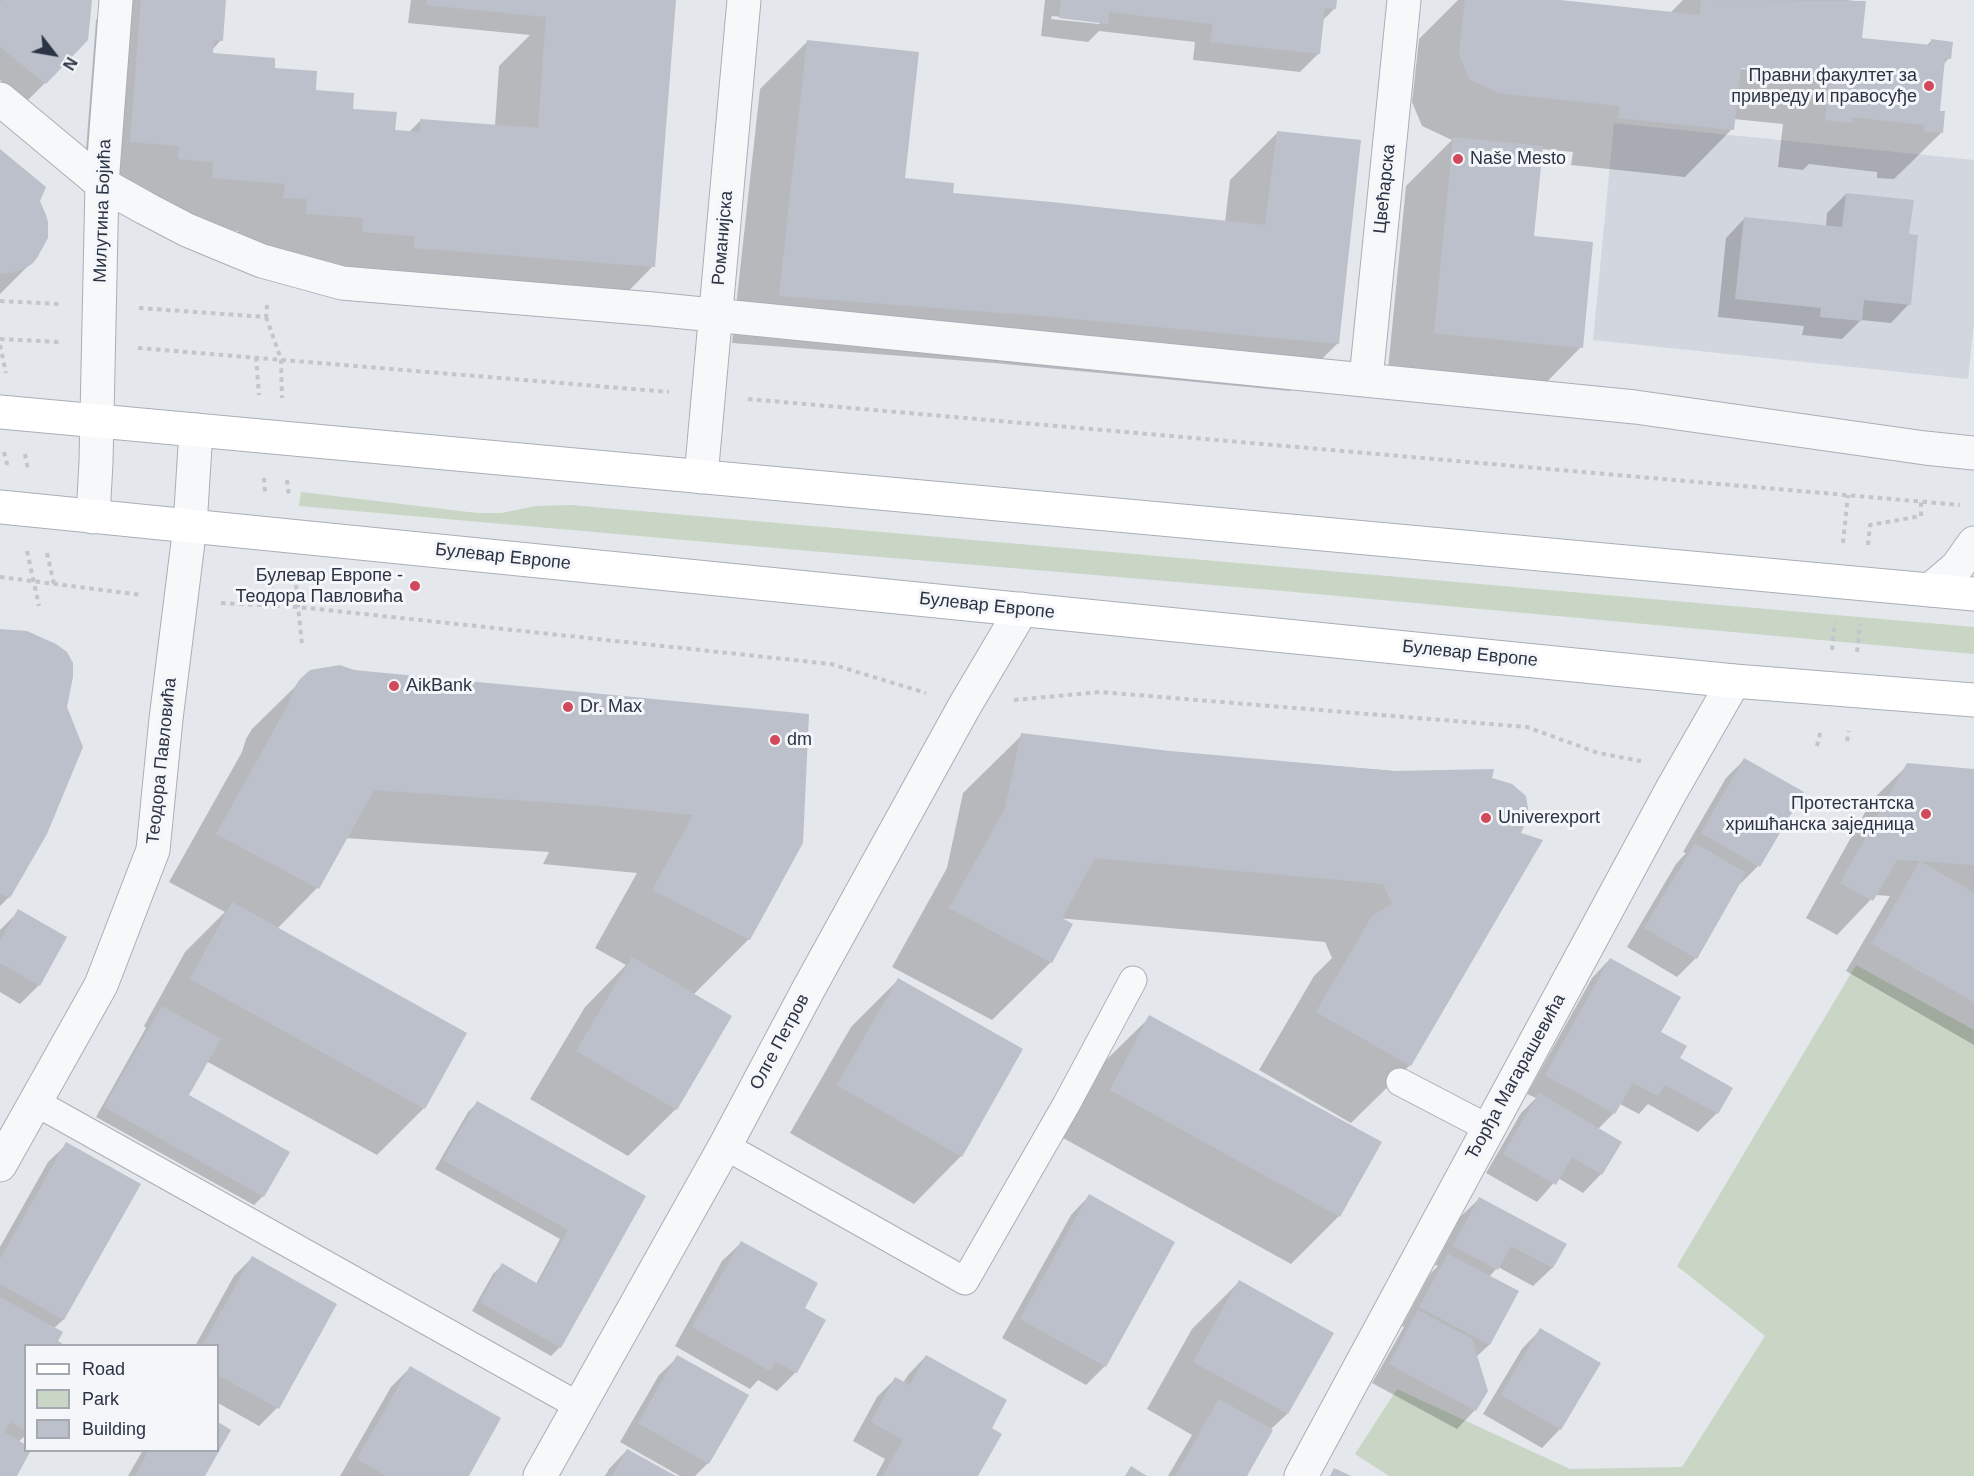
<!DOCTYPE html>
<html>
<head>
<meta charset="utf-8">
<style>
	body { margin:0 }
	#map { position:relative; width:1974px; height:1476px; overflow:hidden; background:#e4e7ec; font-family:Helvetica,sans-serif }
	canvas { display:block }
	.legend { position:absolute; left:24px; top:1344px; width:195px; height:108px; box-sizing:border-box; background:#f4f6f9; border:2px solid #a4a8b1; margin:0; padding:8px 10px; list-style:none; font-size:18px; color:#2b3445 }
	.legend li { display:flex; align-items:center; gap:12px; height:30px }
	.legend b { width:30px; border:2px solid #a4a8b1 }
	.north { position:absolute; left:24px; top:24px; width:60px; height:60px; -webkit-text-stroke:4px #f4f6f9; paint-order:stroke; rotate:121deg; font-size:16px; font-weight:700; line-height:24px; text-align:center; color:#2b3445 }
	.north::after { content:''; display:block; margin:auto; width:21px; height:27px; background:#2b3445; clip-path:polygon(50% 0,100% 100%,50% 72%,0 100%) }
</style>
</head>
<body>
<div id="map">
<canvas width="1974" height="1476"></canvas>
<ul class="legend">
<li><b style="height:8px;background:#fff"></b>Road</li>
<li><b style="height:16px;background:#c9d6c5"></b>Park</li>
<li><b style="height:16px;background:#bbc0ca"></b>Building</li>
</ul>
<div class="north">N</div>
</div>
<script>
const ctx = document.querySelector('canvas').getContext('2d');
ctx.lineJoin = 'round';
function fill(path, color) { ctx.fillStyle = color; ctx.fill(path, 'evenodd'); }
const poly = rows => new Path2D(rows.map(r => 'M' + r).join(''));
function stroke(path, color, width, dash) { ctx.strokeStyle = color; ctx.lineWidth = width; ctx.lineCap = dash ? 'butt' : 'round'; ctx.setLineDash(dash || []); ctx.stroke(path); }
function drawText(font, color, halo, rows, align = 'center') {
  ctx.font = font + ' Helvetica,sans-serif'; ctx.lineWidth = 6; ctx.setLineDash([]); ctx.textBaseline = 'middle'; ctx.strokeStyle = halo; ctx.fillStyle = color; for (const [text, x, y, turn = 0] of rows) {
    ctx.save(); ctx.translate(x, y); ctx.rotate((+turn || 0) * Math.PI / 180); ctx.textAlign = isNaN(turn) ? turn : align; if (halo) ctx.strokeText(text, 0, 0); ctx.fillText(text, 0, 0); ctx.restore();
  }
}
const built = poly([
	[1614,123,1974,160,1974,323,1968,379,1593,340]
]);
const green = poly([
	[301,492,477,513,501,513,536,506,571,505,1974,627,1974,654,1272,590,798,550,299,506],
	[1856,965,1974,1030,1974,1476,1389,1476,1355,1454,1397,1389,1570,1469,1682,1467,1765,1336,1677,1266]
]);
const shadow = poly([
	[0,0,91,0,45,83,26,102,0,80],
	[116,0,225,0,221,40,212,50,211,54,273,69,394,131,409,132,421,120,495,126,499,66,530,35,408,23,411,0,674,0,653,266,606,314,367,295,237,244,238,231,166,225,83,189,96,20],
	[1045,0,1335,0,1334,9,1322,21,1319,53,1300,72,1193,60,1195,42,1099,31,1088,42,1041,36],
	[1052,16,1102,21,1099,24,1051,19],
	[1458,0,1545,0,1670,13,1683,0,1846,0,1865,2,1861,39,1926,46,1932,40,1949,58,1943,65,1938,112,1942,132,1894,179,1877,178,1877,172,1809,164,1803,170,1778,167,1783,124,1734,119,1732,129,1685,177,1571,165,1573,152,1542,149,1532,237,1581,347,1534,395,1387,380,1406,186,1452,140,1422,126,1412,102,1419,39],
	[1733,66,1817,74,1817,77,1733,68],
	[807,42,903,179,951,195,1225,222,1230,180,1277,133,1338,343,1290,391,994,363,732,343,760,89],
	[0,151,38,201,31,263,0,294],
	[1846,194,1908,236,1909,304,1891,323,1861,320,1842,339,1802,335,1804,326,1718,317,1726,238,1744,219,1826,227,1827,213],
	[0,631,45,834,9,897,0,906],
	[354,672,808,715,749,939,693,995,676,1109,628,1156,530,1099,585,1007,626,965,595,948,637,873,543,864,549,852,345,838,317,888,277,929,424,1108,377,1155,206,1061,187,1096,263,1196,254,1205,96,1117,146,1028,144,1026,185,952,225,912,169,882,242,752,246,739,252,729,301,681],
	[1022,735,1169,752,1490,779,1410,1065,1351,1123,1259,1070,1314,976,1332,958,1325,942,1058,918,1051,962,992,1020,892,967,947,868,963,793],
	[1744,760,1758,866,1740,884,1738,884,1696,958,1677,977,1627,947,1676,864,1686,853,1683,852,1726,778],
	[1908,765,1974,771,1974,1045,1846,971,1890,896,1875,895,1837,935,1806,918,1872,800],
	[19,911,39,985,20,1004,0,992,0,930],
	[1610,959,1717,1113,1698,1132,1648,1104,1639,1114,1620,1104,1614,1113,1598,1129,1601,1174,1583,1193,1558,1178,1537,1202,1486,1173,1521,1113,1536,1098,1527,1094,1592,978],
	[898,980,961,1156,914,1204,790,1133,851,1027],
	[1150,1017,1339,1216,1291,1264,1063,1138,1102,1064],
	[477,1103,644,1196,560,1347,551,1356,472,1311,493,1274,502,1265,536,1284,560,1239,435,1169,468,1112],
	[67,1144,139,1185,63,1320,53,1329,26,1346,26,1435,18,1442,16,1476,0,1476,0,1247,48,1162],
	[1089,1196,1105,1366,1086,1385,1002,1338,1071,1215],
	[1479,1199,1564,1244,1552,1268,1533,1286,1498,1267,1489,1277,1517,1292,1489,1345,1476,1357,1475,1410,1457,1429,1372,1383,1404,1327,1402,1326,1430,1274,1438,1266,1435,1265,1460,1217],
	[741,1243,803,1309,796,1372,777,1391,758,1380,750,1389,675,1346,722,1261],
	[252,1258,277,1408,259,1426,218,1403,218,1346,195,1346,234,1276],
	[1239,1282,1332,1333,1287,1414,1270,1430,1245,1476,1168,1476,1192,1435,1147,1409,1192,1329],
	[1540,1330,1560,1429,1542,1448,1483,1414,1522,1349],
	[926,1356,990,1429,977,1476,876,1476,885,1459,853,1441,877,1397,895,1379,903,1383,908,1375],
	[678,1357,708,1463,695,1476,680,1476,620,1442,659,1375],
	[410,1368,467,1476,340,1476,391,1387],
	[218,1424,229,1430,203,1476,128,1476,143,1450,218,1450],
	[627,1450,673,1476,605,1476,609,1469]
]);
const building = poly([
	[2,0,92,0,88,40,46,84,0,47,0,3],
	[141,0,226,0,223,41,214,40,213,53,275,58,275,68,317,71,316,90,354,93,353,109,397,112,395,130,420,132,420,119,538,128,546,17,426,5,427,0,676,0,655,267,414,248,414,236,362,232,363,218,306,214,307,199,283,198,285,184,212,178,213,162,178,159,179,146,130,142],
	[1061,0,1337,0,1336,9,1325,8,1320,54,1210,42,1213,24,1109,12,1108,24,1059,18],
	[1465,0,1560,0,1700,15,1701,0,1866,1,1862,38,1931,45,1931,39,1953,42,1951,59,1945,58,1940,111,1945,111,1943,133,1924,131,1924,125,1852,117,1852,123,1825,120,1830,77,1741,68,1734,130,1618,118,1620,106,1498,93,1469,79,1459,54],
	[807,40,919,52,905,178,954,183,953,193,1051,202,1265,225,1277,131,1361,140,1339,344,1041,316,779,296],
	[1453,137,1543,146,1534,236,1593,242,1583,348,1434,333],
	[0,149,46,187,40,201,46,215,48,222,48,238,37,258,32,264,19,271,4,274,0,274],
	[1846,193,1914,200,1909,234,1918,235,1911,305,1864,300,1862,321,1820,317,1821,308,1735,299,1744,217,1842,227],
	[0,629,27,631,56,644,67,652,73,663,73,677,67,707,83,747,47,834,10,898,0,893],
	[340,665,354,670,809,714,803,843,750,940,652,890,693,815,600,806,374,790,319,889,216,834,289,703,293,690,299,680,310,670],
	[1021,733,1170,751,1393,771,1494,769,1492,778,1512,784,1526,796,1529,815,1521,833,1543,840,1411,1066,1316,1012,1372,916,1392,904,1383,884,1095,858,1062,918,1073,924,1052,963,949,908,1005,809],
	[1744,758,1804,792,1760,867,1701,833],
	[1907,763,1974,769,1974,865,1920,861,1974,893,1974,1002,1872,944,1920,861,1897,860,1873,901,1840,883],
	[1695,843,1746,873,1697,959,1644,928],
	[232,902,467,1033,425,1109,190,979],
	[18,909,67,937,40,986,0,963,0,941],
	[632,957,732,1016,677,1110,576,1051],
	[1610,958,1681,997,1661,1032,1687,1046,1680,1058,1733,1088,1718,1114,1665,1085,1658,1096,1633,1083,1615,1114,1545,1075],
	[898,978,1023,1049,962,1157,837,1085],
	[162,1006,221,1039,189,1095,290,1152,264,1197,104,1107],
	[1149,1015,1382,1142,1340,1217,1110,1090],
	[1539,1093,1622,1142,1602,1175,1572,1157,1556,1185,1503,1154],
	[477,1101,646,1196,561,1348,480,1302,502,1263,538,1284,568,1230,443,1160],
	[66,1142,141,1184,64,1320,0,1284,0,1259],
	[1089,1194,1175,1242,1106,1367,1020,1319],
	[1479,1197,1567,1244,1553,1268,1511,1246,1498,1270,1453,1246],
	[741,1241,818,1283,805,1308,826,1320,797,1373,775,1361,770,1371,692,1327],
	[1448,1254,1519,1291,1490,1345,1419,1307],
	[252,1256,337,1304,279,1409,218,1375,218,1346,202,1346],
	[1239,1280,1334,1333,1288,1414,1193,1362],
	[0,1297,63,1332,58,1341,66,1346,26,1346,26,1431,11,1422,4,1432,26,1445,26,1450,31,1450,17,1476,0,1476],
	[1418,1310,1472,1339,1488,1391,1476,1411,1389,1364],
	[1540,1328,1601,1363,1561,1430,1501,1395],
	[677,1355,749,1395,709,1464,638,1423],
	[926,1355,1007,1400,992,1428,1002,1434,978,1476,883,1476,903,1440,871,1422,895,1377,910,1385],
	[410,1366,501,1418,469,1476,387,1476,357,1459],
	[1219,1399,1273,1430,1247,1476,1175,1476],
	[218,1422,231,1430,205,1476,135,1476,149,1450,218,1450],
	[627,1449,676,1476,612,1476],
	[1131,1466,1147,1476,1125,1476],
	[1334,1468,1351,1476,1330,1476]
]);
const path = poly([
	[0,301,59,304],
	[139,308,266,317,267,305],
	[266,317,281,359,282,398],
	[0,339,59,342],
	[0,345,6,373],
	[138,348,669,392],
	[256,357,259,395],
	[748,399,1960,505],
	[4,452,8,468],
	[25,454,28,470],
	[264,478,265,494],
	[287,480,289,496],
	[1843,543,1848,495],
	[1868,545,1870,525,1921,516,1921,501],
	[27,551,39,606],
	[47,553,54,584],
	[271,574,273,606],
	[295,576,302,645],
	[0,577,142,595],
	[221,603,298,607,831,664,926,693],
	[1832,650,1835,622],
	[1857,652,1860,624],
	[1014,700,1100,692,1527,727,1598,753,1641,761],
	[1847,741,1849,731],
	[1817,746,1821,729]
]);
const lane = poly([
	[1400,1082,1488,1128],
	[35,1102,579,1406],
	[725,1146,965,1281,1066,1105,1133,980]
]);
const street = poly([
	[0,99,102,184,145,208,187,230,262,261,342,283,653,309,1635,407,1925,448,1974,453],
	[1366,379,1404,0],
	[701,477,744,0],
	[93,517,96,462,102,184,116,0],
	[1930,590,1957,567,1974,543],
	[0,1165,101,985,153,850,166,719,190,526,196,430],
	[540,1476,725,1146,808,990,964,707,1022,609],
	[1301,1476,1671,791,1734,681]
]);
const secondary = poly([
	[0,412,1974,594],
	[0,507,1734,681,1974,700]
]);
const markers = [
	[1929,86,6,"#d1495b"],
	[1458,159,6,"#d1495b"],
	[415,586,6,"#d1495b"],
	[394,686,6,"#d1495b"],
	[568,707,6,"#d1495b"],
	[775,740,6,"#d1495b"],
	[1926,814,6,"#d1495b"],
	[1486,818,6,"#d1495b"]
];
const poiNames = [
	["Правни факултет за",1917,76,"right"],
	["привреду и правосуђе",1917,97,"right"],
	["Naše Mesto",1470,159],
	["Булевар Европе -",403,576,"right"],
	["Теодора Павловића",403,597,"right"],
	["AikBank",406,686],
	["Dr. Max",580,707],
	["dm",787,740],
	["Протестантска",1914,804,"right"],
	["хришћанска заједница",1914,825,"right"],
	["Univerexport",1498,818]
];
const streetNames = [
	["Цвећарска",1385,189,-84],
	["Милутина Бојића",103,211,-88],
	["Романијска",723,238,-85],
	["Булевар Европе",503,557,6],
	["Булевар Европе",987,606,6],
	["Булевар Европе",1470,654,6],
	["Теодора Павловића",162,761,-84],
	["Олге Петров",780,1042,-62],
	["Ђорђа Магарашевића",1516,1077,-61]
];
fill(built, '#d2d6de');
fill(green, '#c9d6c5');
fill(shadow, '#0003');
fill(building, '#bbc0ca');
stroke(lane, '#a9aeb7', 29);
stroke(street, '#a9aeb7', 35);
stroke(secondary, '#a9aeb7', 35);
stroke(path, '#c2c5cb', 4, [4.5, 4.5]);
stroke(lane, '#f7f8fa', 27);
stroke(street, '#f7f8fa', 33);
stroke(secondary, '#fff', 33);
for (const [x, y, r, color] of markers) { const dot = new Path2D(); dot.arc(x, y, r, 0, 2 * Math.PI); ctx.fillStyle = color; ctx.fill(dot); stroke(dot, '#f4f6f9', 2); }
drawText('18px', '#2b3445', '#f4f6f9', poiNames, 'left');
drawText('18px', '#2b3445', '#f4f6f9', streetNames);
</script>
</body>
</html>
